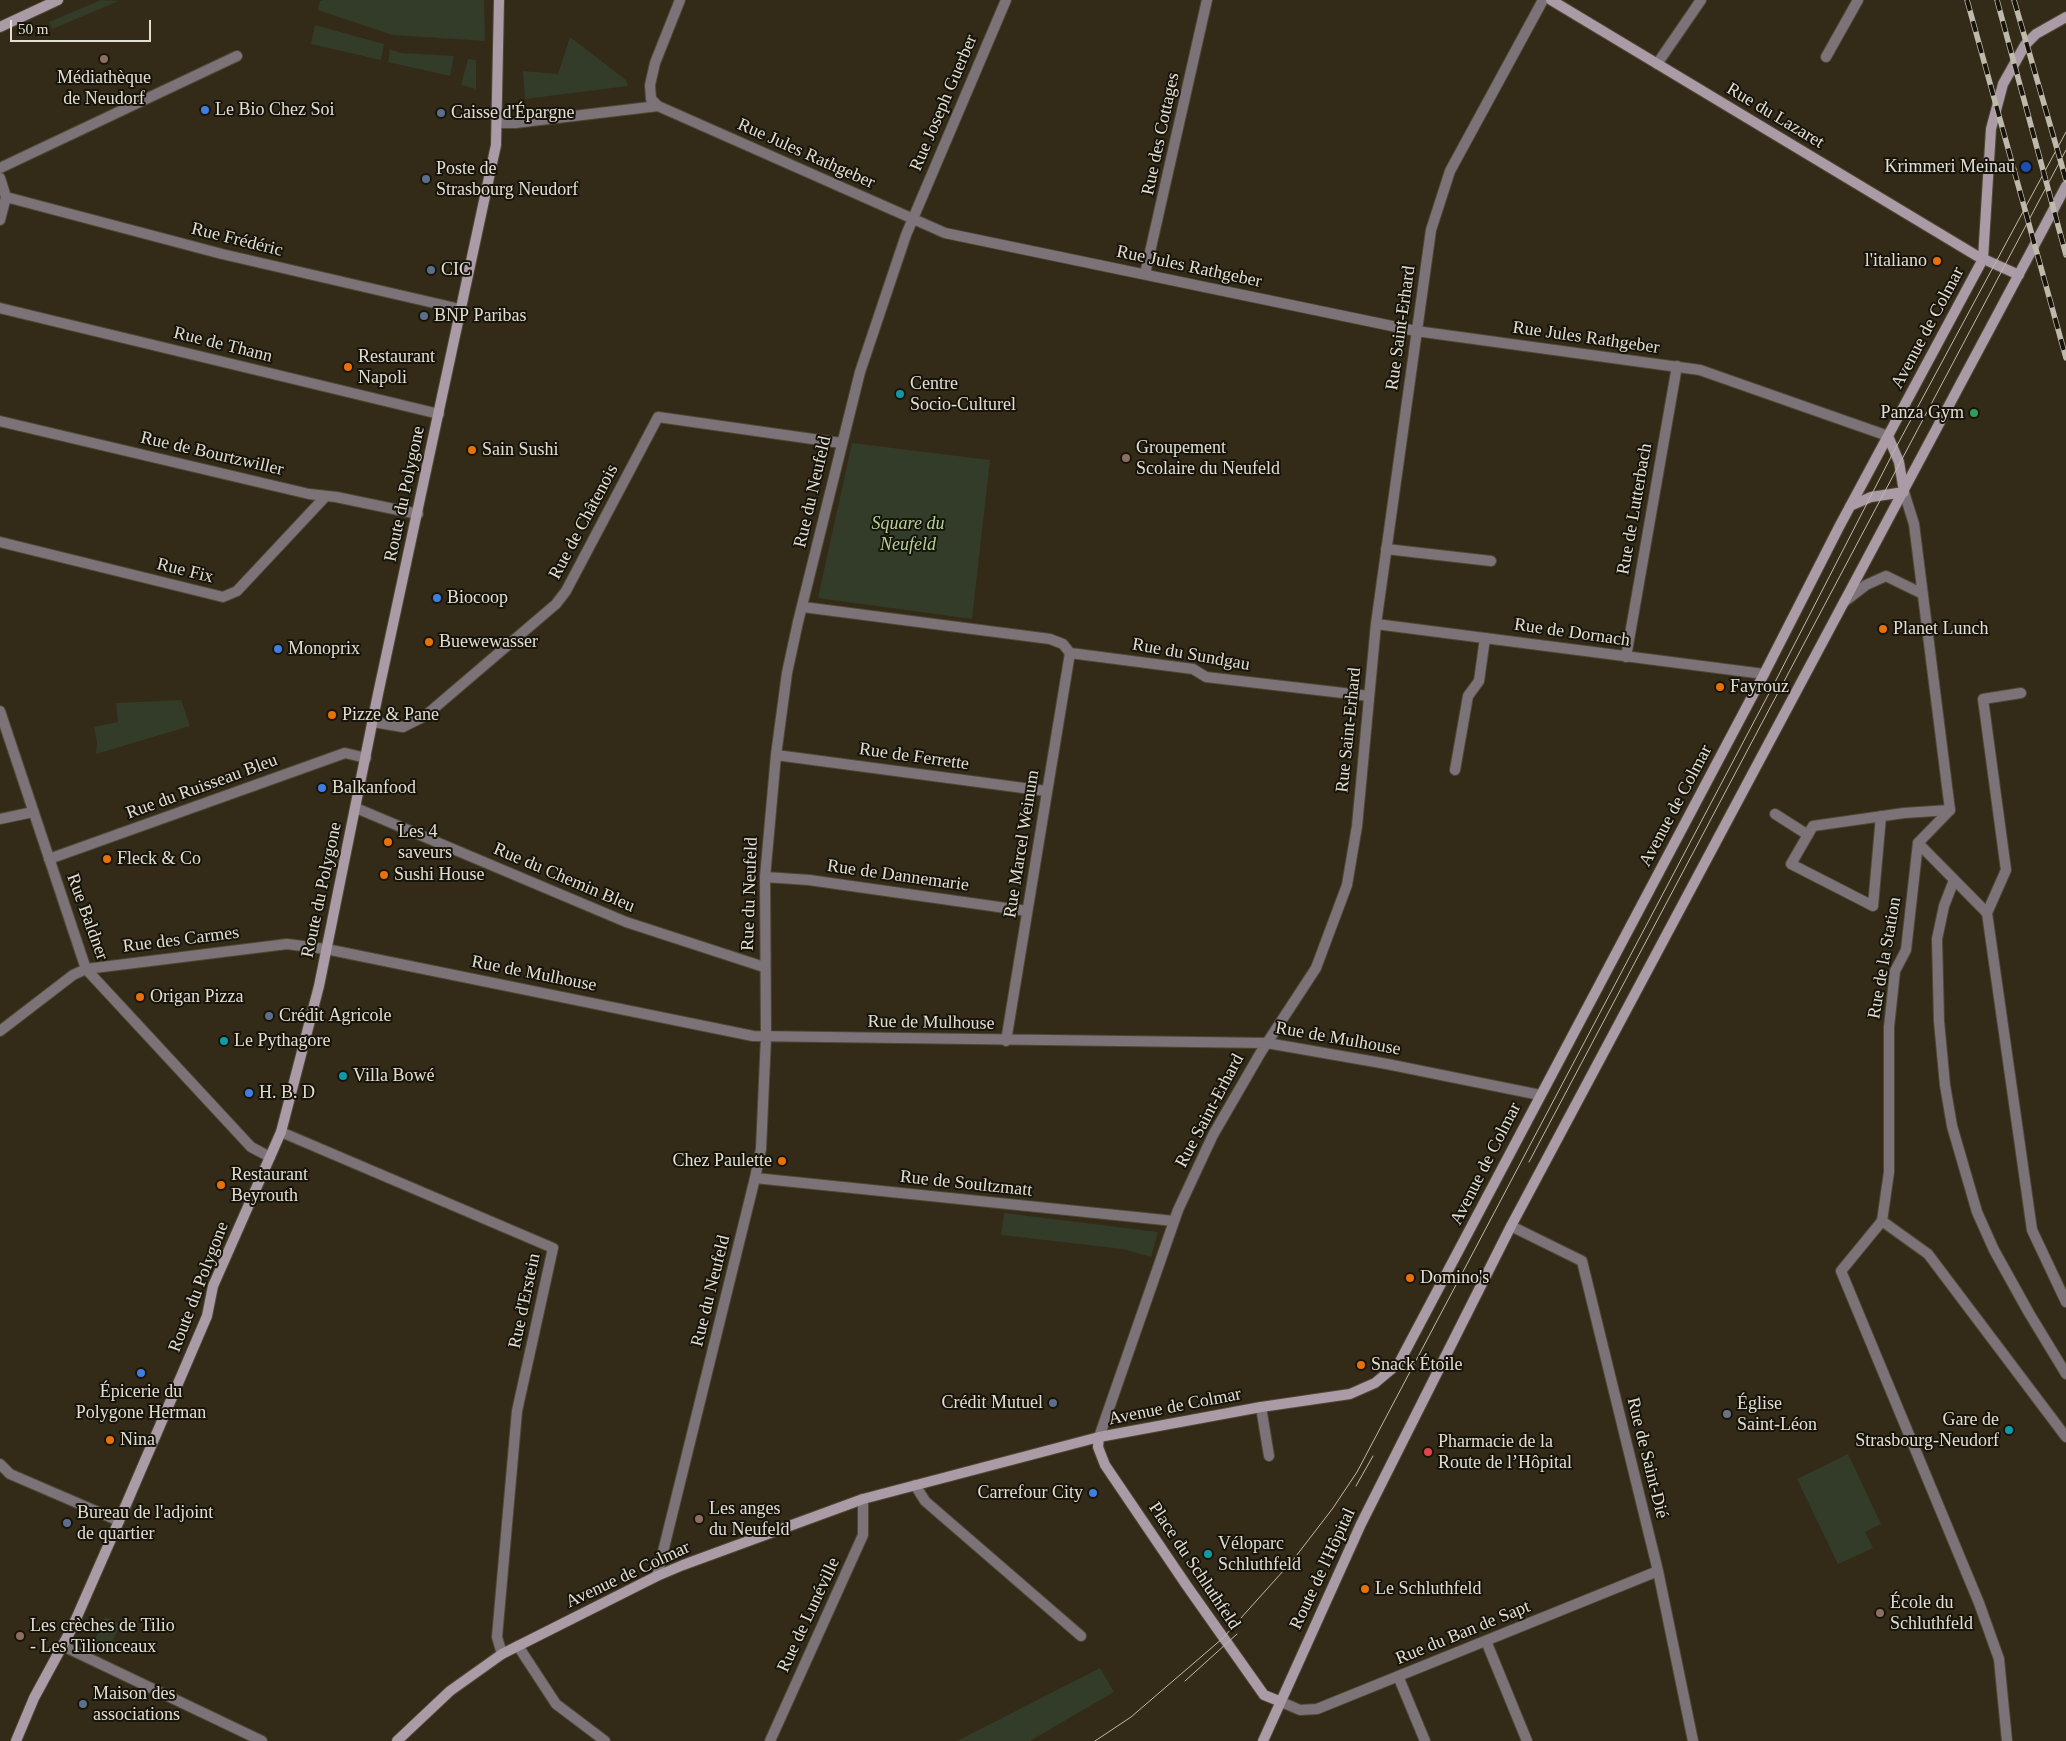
<!DOCTYPE html>
<html>
<head>
<meta charset="utf-8">
<style>
	body { margin:0 }
	#map { position:relative; width:2066px; height:1741px; overflow:hidden; background:#332b17; font-family:"Times New Roman",serif }
	canvas { display:block }
	.scale { position:absolute; left:10px; top:20px; width:141px; height:22px; box-sizing:border-box; border:2px solid #e3ded2; border-top:0; padding-left:6px; font-size:15px; line-height:18px; white-space:nowrap; color:#e3ded2; -webkit-text-stroke:4px #17140b; paint-order:stroke }
</style>
</head>
<body>
<div id="map">
<canvas width="2066" height="1741"></canvas>
<div class="scale">50 m</div>
</div>
<script>
const ctx = document.querySelector('canvas').getContext('2d');
ctx.lineJoin = 'round';
function fill(path, color) { ctx.fillStyle = color; ctx.fill(path, 'evenodd'); }
const poly = rows => new Path2D(rows.map(r => 'M' + r).join(''));
function stroke(path, color, width, dash) { ctx.strokeStyle = color; ctx.lineWidth = width; ctx.lineCap = dash ? 'butt' : 'round'; ctx.setLineDash(dash || []); ctx.stroke(path); }
function drawText(font, color, halo, rows, align = 'center') {
  ctx.font = font + ' "Times New Roman",serif'; ctx.lineWidth = 4; ctx.setLineDash([]); ctx.textBaseline = 'middle'; ctx.strokeStyle = halo; ctx.fillStyle = color; for (const [text, x, y, turn = 0] of rows) {
    ctx.save(); ctx.translate(x, y); ctx.rotate((+turn || 0) * Math.PI / 180); ctx.textAlign = isNaN(turn) ? turn : align; if (halo) ctx.strokeText(text, 0, 0); ctx.fillText(text, 0, 0); ctx.restore();
  }
}
const green = poly([
	[101,0,119,1,52,29,49,22],
	[323,0,484,0,485,41,393,35,318,10,320,1],
	[315,25,384,44,381,60,311,44],
	[570,37,626,80,628,86,525,99,523,71,558,74],
	[390,49,401,53,454,56,450,76,388,62],
	[468,59,476,60,476,89,461,85],
	[852,443,990,460,972,619,818,598],
	[181,700,190,726,96,754,97,742,94,727,118,722,116,703],
	[1004,1213,1158,1232,1151,1257,1123,1249,1001,1235],
	[1848,1454,1881,1524,1865,1532,1873,1548,1838,1564,1797,1479],
	[105,1617,121,1624,109,1649,94,1642],
	[1100,1668,1114,1692,1030,1741,957,1741]
]);
const lane = poly([
	[1826,57,1858,0],
	[1657,64,1701,0],
	[1386,549,1491,561],
	[1455,770,1468,696,1479,681,1485,638],
	[1775,814,1808,835],
	[1881,816,1873,906,1791,864,1813,826,1904,813,1950,810],
	[1918,843,1987,913,2032,1230,2066,1302],
	[1954,880,1944,906,1937,939,1939,1021,1945,1085,1952,1126,1977,1212,1994,1250,2029,1313,2066,1374],
	[1987,913,2006,870,1983,699,2021,693],
	[1261,1407,1269,1456],
	[915,1485,925,1501,1081,1636],
	[2007,1741,1999,1659,1979,1603,1841,1271,1882,1221,1928,1254,2066,1437]
]);
const street = poly([
	[658,106,651,99,650,85,655,63,680,0],
	[498,123,515,123,658,106,945,233,1416,331,1700,370,1888,436],
	[0,168,237,56],
	[0,178,6,197,0,220],
	[6,197,222,254,460,309],
	[1145,274,1207,0],
	[0,308,439,414],
	[0,421,309,494,336,497,418,514],
	[0,542,223,597,237,591,325,497],
	[1844,602,1866,585,1886,576,1923,594],
	[803,607,1050,639,1063,644,1070,653,1193,669,1206,677,1369,696],
	[1376,624,1764,674],
	[1626,657,1677,366],
	[0,711,86,969,251,1147,270,1157],
	[373,722,403,727,425,716,556,604,566,591,658,417,841,443],
	[776,755,1046,791],
	[356,808,626,922,764,967],
	[0,819,33,812],
	[49,859,345,753,366,758],
	[765,877,809,880,1027,911],
	[0,1031,73,975,86,969,287,944,326,949,753,1036,1267,1043,1387,1064,1540,1095],
	[1006,1041,1070,653],
	[281,1132,553,1248,517,1411,497,1637,502,1654],
	[755,1178,1174,1221],
	[1882,1221,1889,1172,1889,1027,1895,971,1906,950,1918,843,1950,810,1914,524,1904,492],
	[1511,1226,1582,1261,1658,1571,1693,1741],
	[1099,1437,1178,1210,1213,1135,1261,1052,1316,968,1347,885,1357,826,1376,624,1431,230,1450,171,1543,0],
	[0,1464,10,1474,119,1521],
	[657,1576,755,1178,761,1149,766,1037,765,877,776,755,787,673,798,622,860,372,906,235,1006,0],
	[1486,1641,1527,1741],
	[63,1646,262,1741],
	[518,1646,556,1704,605,1741],
	[1398,1676,1425,1741],
	[1279,1701,1300,1710,1317,1709,1658,1571],
	[770,1741,863,1535,863,1499]
]);
const secondary = poly([
	[1551,0,1977,256,2019,275],
	[0,27,58,0],
	[1888,436,1899,462,1904,492],
	[1850,506,1871,497,1904,492],
	[1099,1437,1098,1447,1105,1465,1187,1586,1264,1695,1279,1701],
	[16,1741,34,1698,72,1628,119,1521,207,1316,213,1286,281,1132,319,986,378,694,496,145,499,0],
	[397,1741,450,1691,502,1654,657,1576,683,1565,863,1499,1099,1437,1261,1407,1350,1394,1375,1383,1399,1363,1764,674,1839,527,1983,259,1991,129,2003,84,2025,45,2036,34,2066,17],
	[1263,1741,1361,1524,1511,1226,2066,186]
]);
const tram = poly([
	[1529,1162,2066,150],
	[1356,1486,1373,1456],
	[1185,1681,1237,1634],
	[1095,1741,1131,1717,1223,1638,1293,1560,1333,1508,1357,1472,1775,682,1894,451,2066,132]
]);
const rail = poly([
	[1967,0,2066,358],
	[1997,0,2066,255],
	[2014,0,2066,180]
]);
const markers = [
	[104,59,5,"#8d6e63"],
	[205,110,5,"#3f7fe0"],
	[441,113,5,"#5c6f8a"],
	[2026,167,6,"#1a4fb4"],
	[426,179,5,"#5c6f8a"],
	[1937,261,5,"#e8710a"],
	[431,270,5,"#5c6f8a"],
	[424,316,5,"#5c6f8a"],
	[348,367,5,"#e8710a"],
	[900,394,5,"#0f9aa8"],
	[1974,413,5,"#2e9e5b"],
	[472,450,5,"#e8710a"],
	[1126,458,5,"#8d6e63"],
	[437,598,5,"#3f7fe0"],
	[1883,629,5,"#e8710a"],
	[429,642,5,"#e8710a"],
	[278,649,5,"#3f7fe0"],
	[1720,687,5,"#e8710a"],
	[332,715,5,"#e8710a"],
	[322,788,5,"#3f7fe0"],
	[388,842,5,"#e8710a"],
	[107,859,5,"#e8710a"],
	[384,875,5,"#e8710a"],
	[140,997,5,"#e8710a"],
	[269,1016,5,"#5c6f8a"],
	[224,1041,5,"#0f9aa8"],
	[343,1076,5,"#0f9aa8"],
	[249,1093,5,"#3f7fe0"],
	[782,1161,5,"#e8710a"],
	[221,1185,5,"#e8710a"],
	[1410,1278,5,"#e8710a"],
	[1361,1365,5,"#e8710a"],
	[141,1373,5,"#3f7fe0"],
	[1053,1403,5,"#5c6f8a"],
	[1727,1414,5,"#6b7280"],
	[2009,1430,5,"#0f9aa8"],
	[110,1440,5,"#e8710a"],
	[1428,1452,5,"#e0444e"],
	[1093,1493,5,"#3f7fe0"],
	[699,1519,5,"#8d6e63"],
	[67,1523,5,"#5c6f8a"],
	[1208,1554,5,"#0f9aa8"],
	[1365,1589,5,"#e8710a"],
	[1880,1613,5,"#8d6e63"],
	[20,1636,5,"#8d6e63"],
	[83,1704,5,"#5c6f8a"]
];
const poiNames = [
	["Médiathèque",104,78,"center"],
	["de Neudorf",104,99,"center"],
	["Le Bio Chez Soi",215,110],
	["Caisse d'Épargne",451,113],
	["Krimmeri Meinau",2015,167,"right"],
	["Poste de",436,169],
	["Strasbourg Neudorf",436,190],
	["l'italiano",1927,261,"right"],
	["CIC",441,270],
	["BNP Paribas",434,316],
	["Restaurant",358,357],
	["Napoli",358,378],
	["Centre",910,384],
	["Socio-Culturel",910,405],
	["Panza Gym",1964,413,"right"],
	["Groupement",1136,448],
	["Scolaire du Neufeld",1136,469],
	["Sain Sushi",482,450],
	["Biocoop",447,598],
	["Planet Lunch",1893,629],
	["Buewewasser",439,642],
	["Monoprix",288,649],
	["Fayrouz",1730,687],
	["Pizze & Pane",342,715],
	["Balkanfood",332,788],
	["Les 4",398,832],
	["saveurs",398,853],
	["Fleck & Co",117,859],
	["Sushi House",394,875],
	["Origan Pizza",150,997],
	["Crédit Agricole",279,1016],
	["Le Pythagore",234,1041],
	["Villa Bowé",353,1076],
	["H. B. D",259,1093],
	["Chez Paulette",772,1161,"right"],
	["Restaurant",231,1175],
	["Beyrouth",231,1196],
	["Domino's",1420,1278],
	["Snack Étoile",1371,1365],
	["Épicerie du",141,1392,"center"],
	["Polygone Herman",141,1413,"center"],
	["Crédit Mutuel",1043,1403,"right"],
	["Église",1737,1404],
	["Saint-Léon",1737,1425],
	["Gare de",1999,1420,"right"],
	["Strasbourg-Neudorf",1999,1441,"right"],
	["Nina",120,1440],
	["Pharmacie de la",1438,1442],
	["Route de l’Hôpital",1438,1463],
	["Carrefour City",1083,1493,"right"],
	["Les anges",709,1509],
	["du Neufeld",709,1530],
	["Bureau de l'adjoint",77,1513],
	["de quartier",77,1534],
	["Véloparc",1218,1544],
	["Schluthfeld",1218,1565],
	["Le Schluthfeld",1375,1589],
	["École du",1890,1603],
	["Schluthfeld",1890,1624],
	["Les crèches de Tilio",30,1626],
	["- Les Tilionceaux",30,1647],
	["Maison des",93,1694],
	["associations",93,1715]
];
const streetNames = [
	["Rue Joseph Guerber",944,103,-67],
	["Rue du Lazaret",1775,116,31],
	["Rue des Cottages",1161,134,-78],
	["Rue Jules Rathgeber",806,154,24],
	["Rue Frédéric",237,240,14],
	["Rue Jules Rathgeber",1189,267,12],
	["Rue Saint-Erhard",1401,328,-82],
	["Avenue de Colmar",1928,328,-62],
	["Rue Jules Rathgeber",1586,338,8],
	["Rue de Thann",223,345,14],
	["Rue de Bourtzwiller",212,454,13],
	["Rue du Neufeld",813,492,-77],
	["Route du Polygone",405,494,-78],
	["Rue de Lutterbach",1635,509,-80],
	["Rue de Châtenois",584,522,-62],
	["Rue Fix",185,571,14],
	["Rue de Dornach",1572,633,8],
	["Rue du Sundgau",1191,655,10],
	["Rue Saint-Erhard",1349,730,-84],
	["Rue de Ferrette",914,757,8],
	["Rue du Ruisseau Bleu",202,787,-20],
	["Avenue de Colmar",1676,806,-62],
	["Rue Marcel Weinum",1022,844,-81],
	["Rue de Dannemarie",898,876,8],
	["Rue du Chemin Bleu",564,878,23],
	["Route du Polygone",322,890,-78],
	["Rue du Neufeld",750,894,-88],
	["Rue Baldner",87,917,70],
	["Rue des Carmes",181,940,-7],
	["Rue de la Station",1885,958,-80],
	["Rue de Mulhouse",534,974,11],
	["Rue de Mulhouse",931,1023,1],
	["Rue de Mulhouse",1338,1039,10],
	["Rue Saint-Erhard",1210,1111,-62],
	["Avenue de Colmar",1486,1164,-63],
	["Rue de Soultzmatt",966,1184,6],
	["Route du Polygone",199,1287,-69],
	["Rue du Neufeld",711,1291,-76],
	["Rue d'Erstein",525,1301,-78],
	["Avenue de Colmar",1175,1407,-11],
	["Rue de Saint-Dié",1647,1458,76],
	["Place du Schluthfeld",1194,1566,56],
	["Route de l'Hôpital",1323,1569,-65],
	["Avenue de Colmar",628,1575,-25],
	["Rue de Lunéville",809,1615,-65],
	["Rue du Ban de Sapt",1463,1633,-22]
];
const parkNames = [
	["Square du",908,524],
	["Neufeld",908,545]
];
fill(green, '#323c28');
stroke(lane, '#4f4835', 12);
stroke(street, '#4f4835', 12);
stroke(secondary, '#4f4835', 12);
stroke(lane, '#7c7379', 10);
stroke(street, '#7c7379', 10);
stroke(secondary, '#aa9ba6', 10);
stroke(tram, '#bfb9ac', 1);
stroke(rail, '#bfb9ac', 5.5);
stroke(rail, '#17140b', 4, [11]);
for (const [x, y, r, color] of markers) { const dot = new Path2D(); dot.arc(x, y, r, 0, 2 * Math.PI); ctx.fillStyle = color; ctx.fill(dot); stroke(dot, '#17140b', 2); }
drawText('18px', '#e3ded2', '#17140b', poiNames, 'left');
drawText('18px', '#e3ded2', '#17140b', streetNames);
drawText('italic 18px', '#b5d299', '#17140b', parkNames);
</script>
</body>
</html>
